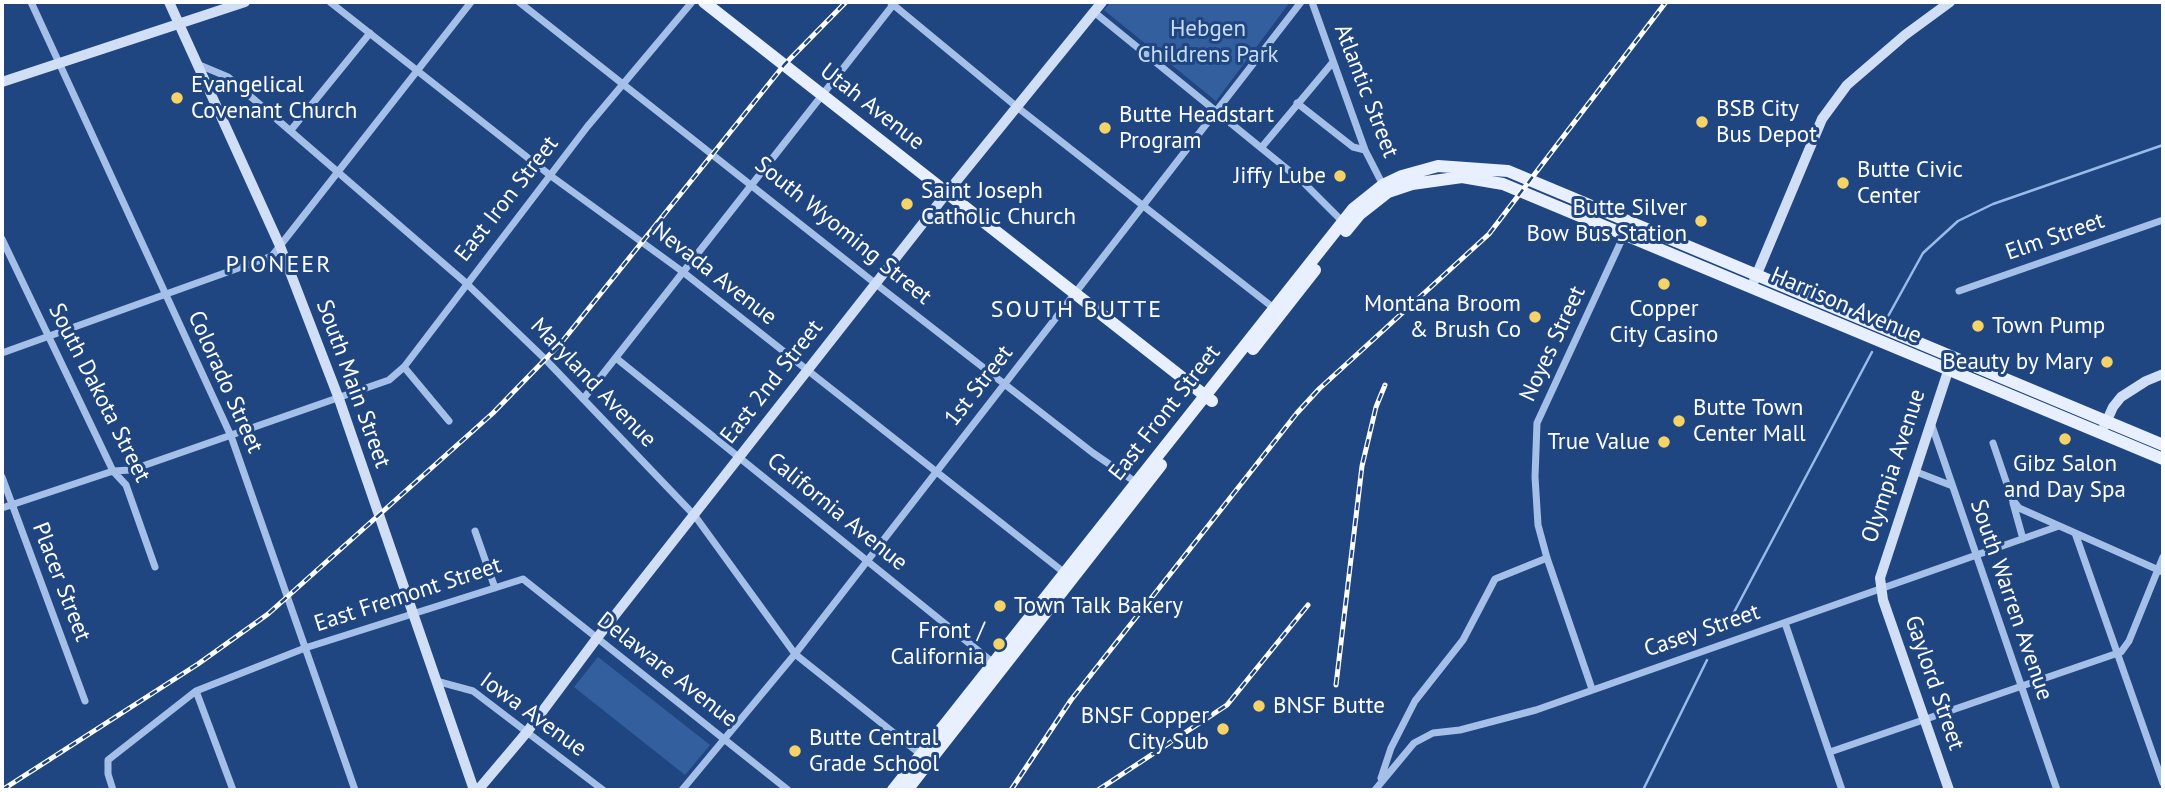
<!DOCTYPE html>
<html>
<head>
<meta charset="utf-8">
<style>
	body { margin:0 }
	#map { position:relative; width:2165px; height:792px; overflow:hidden; background:#204681; font-family:"PT Sans",sans-serif }
	canvas { display:block }
	.frame { position:absolute; inset:0; border:4px solid #fff; pointer-events:none }
</style>
</head>
<body>
<div id="map">
<canvas width="2165" height="792"></canvas>
<div class="frame"></div>
</div>
<script>
const ctx = document.querySelector('canvas').getContext('2d');
ctx.lineJoin = 'round';
function fill(path, color) { ctx.fillStyle = color; ctx.fill(path, 'evenodd'); }
const poly = rows => new Path2D(rows.map(r => 'M' + r).join(''));
function stroke(path, color, width, dash) { ctx.strokeStyle = color; ctx.lineWidth = width; ctx.lineCap = dash ? 'butt' : 'round'; ctx.setLineDash(dash || []); ctx.stroke(path); }
function drawText(font, color, halo, rows, align = 'center') {
  ctx.font = font + ' "PT Sans",sans-serif'; ctx.lineWidth = 6; ctx.setLineDash([]); ctx.textBaseline = 'middle'; ctx.strokeStyle = halo; ctx.fillStyle = color; for (const [text, x, y, turn = 0] of rows) {
    ctx.save(); ctx.translate(x, y); ctx.rotate((+turn || 0) * Math.PI / 180); ctx.textAlign = isNaN(turn) ? turn : align; if (halo) ctx.strokeText(text, 0, 0); ctx.fillText(text, 0, 0); ctx.restore();
  }
}
const green = poly([
	[1111,2,1290,2,1216,101,1104,10],
	[598,657,710,745,685,775,574,687]
]);
const stream = poly([
	[1886,320,1923,253,1958,221,1993,204,2163,145],
	[1724,631,1872,352],
	[1643,790,1707,660]
]);
const street = poly([
	[31,2,231,436,355,790],
	[330,2,551,176,683,272,1066,574],
	[519,2,876,284,1093,453,1137,483],
	[890,2,1017,107,1275,309],
	[1312,2,1365,150,1384,187],
	[1094,12,1303,182,1345,224],
	[197,64,228,77,466,283,546,360,695,516,795,654,924,757],
	[1297,103,1353,147,1365,150],
	[291,130,370,33],
	[1261,148,1333,62],
	[2,239,113,471,126,485,155,567],
	[1959,291,2163,220],
	[2,353,272,256,471,2],
	[616,358,996,665],
	[404,367,449,421],
	[584,398,893,5],
	[1931,423,2057,790],
	[1993,443,2012,499,2019,508,2163,572],
	[1914,471,1950,485],
	[2,477,85,701],
	[2013,503,2023,539],
	[2,508,113,471,131,470,389,380,404,367,587,127,692,2],
	[475,531,495,588],
	[2075,533,2163,783],
	[1785,623,1842,790],
	[436,681,473,691,603,790],
	[1592,689,1547,558,1538,525,1535,477,1537,423,1630,222],
	[196,691,233,790],
	[1830,752,2121,652,2129,641,2163,557],
	[1381,778,1391,748,1415,701,1463,640,1495,579,1547,558],
	[113,790,108,774,108,760,196,691,305,648,523,579,788,790],
	[682,790,795,654,1301,2],
	[1375,790,1414,743,1433,733,1460,730,1536,710,2059,526]
]);
const secondary = poly([
	[169,2,280,246,339,399,474,790],
	[2,82,245,2],
	[1754,281,1822,119,1847,85,1905,35,1950,2],
	[2104,427,2113,407,2121,397,2146,381,2163,374],
	[478,790,527,732,597,638,946,194,1102,2],
	[1949,790,1883,600,1880,578,1950,365]
]);
const primary = poly([
	[704,2,1212,401],
	[1346,231,1360,214,1388,192,1412,184,1462,177,1503,184,2163,459],
	[1253,349,1315,270],
	[893,790,1353,209,1383,185,1402,176,1438,166,1508,171,2163,445],
	[907,790,1161,465]
]);
const rail = poly([
	[1336,685,1362,466,1376,407,1385,385],
	[2,790,198,664,268,614,493,413,561,343,784,65,846,2],
	[1011,790,1071,700,1297,413,1319,389,1489,234,1666,2],
	[1098,790,1227,705,1308,605]
]);
const markers = [
	[177,98,7,"#f6d366"],
	[1702,122,7,"#f6d366"],
	[1105,128,7,"#f6d366"],
	[1340,176,7,"#f6d366"],
	[1843,183,7,"#f6d366"],
	[907,204,7,"#f6d366"],
	[1701,221,7,"#f6d366"],
	[1664,284,7,"#f6d366"],
	[1535,317,7,"#f6d366"],
	[1978,326,7,"#f6d366"],
	[2107,362,7,"#f6d366"],
	[1679,421,7,"#f6d366"],
	[2065,439,7,"#f6d366"],
	[1664,442,7,"#f6d366"],
	[1000,606,7,"#f6d366"],
	[999,644,7,"#f6d366"],
	[1259,706,7,"#f6d366"],
	[1223,729,7,"#f6d366"],
	[795,751,7,"#f6d366"]
];
const parkNames = [
	["Hebgen",1208,29],
	["Childrens Park",1208,55]
];
const poiNames = [
	["Evangelical",191,85],
	["Covenant Church",191,111],
	["BSB City",1716,109],
	["Bus Depot",1716,135],
	["Butte Headstart",1119,115],
	["Program",1119,141],
	["Butte Civic",1857,170],
	["Center",1857,196],
	["Jiffy Lube",1326,176,"right"],
	["Saint Joseph",921,191],
	["Catholic Church",921,217],
	["Butte Silver",1687,208,"right"],
	["Bow Bus Station",1687,234,"right"],
	["Montana Broom",1521,304,"right"],
	["& Brush Co",1521,330,"right"],
	["Copper",1664,309,"center"],
	["City Casino",1664,335,"center"],
	["Town Pump",1992,326],
	["Beauty by Mary",2093,362,"right"],
	["Butte Town",1693,408],
	["Center Mall",1693,434],
	["True Value",1650,442,"right"],
	["Gibz Salon",2065,464,"center"],
	["and Day Spa",2065,490,"center"],
	["Town Talk Bakery",1014,606],
	["Front /",985,631,"right"],
	["California",985,657,"right"],
	["BNSF Butte",1273,706],
	["BNSF Copper",1209,716,"right"],
	["City Sub",1209,742,"right"],
	["Butte Central",809,738],
	["Grade School",809,764]
];
const streetNames = [
	["Atlantic Street",1366,91,69],
	["Utah Avenue",872,107,38],
	["East Iron Street",507,199,-52],
	["South Wyoming Street",843,231,39],
	["Elm Street",2055,237,-19],
	["Nevada Avenue",714,274,38],
	["Harrison Avenue",1846,306,23],
	["Noyes Street",1553,344,-65],
	["Colorado Street",225,382,66],
	["East 2nd Street",772,382,-52],
	["Maryland Avenue",593,383,46],
	["South Main Street",353,384,70],
	["1st Street",979,386,-52],
	["South Dakota Street",99,393,63],
	["East Front Street",1165,413,-52],
	["Olympia Avenue",1894,466,-72],
	["California Avenue",837,512,39],
	["Placer Street",61,582,69],
	["East Fremont Street",408,595,-18],
	["South Warren Avenue",2011,600,71],
	["Casey Street",1702,631,-19],
	["Delaware Avenue",667,670,38],
	["Gaylord Street",1934,683,71],
	["Iowa Avenue",533,715,36]
];
const neighbourhoodNames = [
	["PIONEER",279,265],
	["SOUTH BUTTE",1077,310]
];
fill(green, '#345f9f');
stroke(stream, '#99bbe9', 2.5);
stroke(street, '#a5c0e8', 7);
stroke(secondary, '#d0dff6', 10);
stroke(primary, '#e8effe', 12);
stroke(rail, '#fff', 5);
stroke(rail, '#204681', 2.5, [8]);
for (const [x, y, r, color] of markers) { const dot = new Path2D(); dot.arc(x, y, r, 0, 2 * Math.PI); ctx.fillStyle = color; ctx.fill(dot); stroke(dot, '#204681', 2.5); }
drawText('23px', '#c9dcf6', '#204681', parkNames);
drawText('23px', '#fff', '#204681', poiNames, 'left');
drawText('23px', '#fff', '#204681', streetNames);
ctx.letterSpacing = '2px';
drawText('24px', '#fff', '#204681', neighbourhoodNames);
ctx.letterSpacing = '0px';
</script>
</body>
</html>
